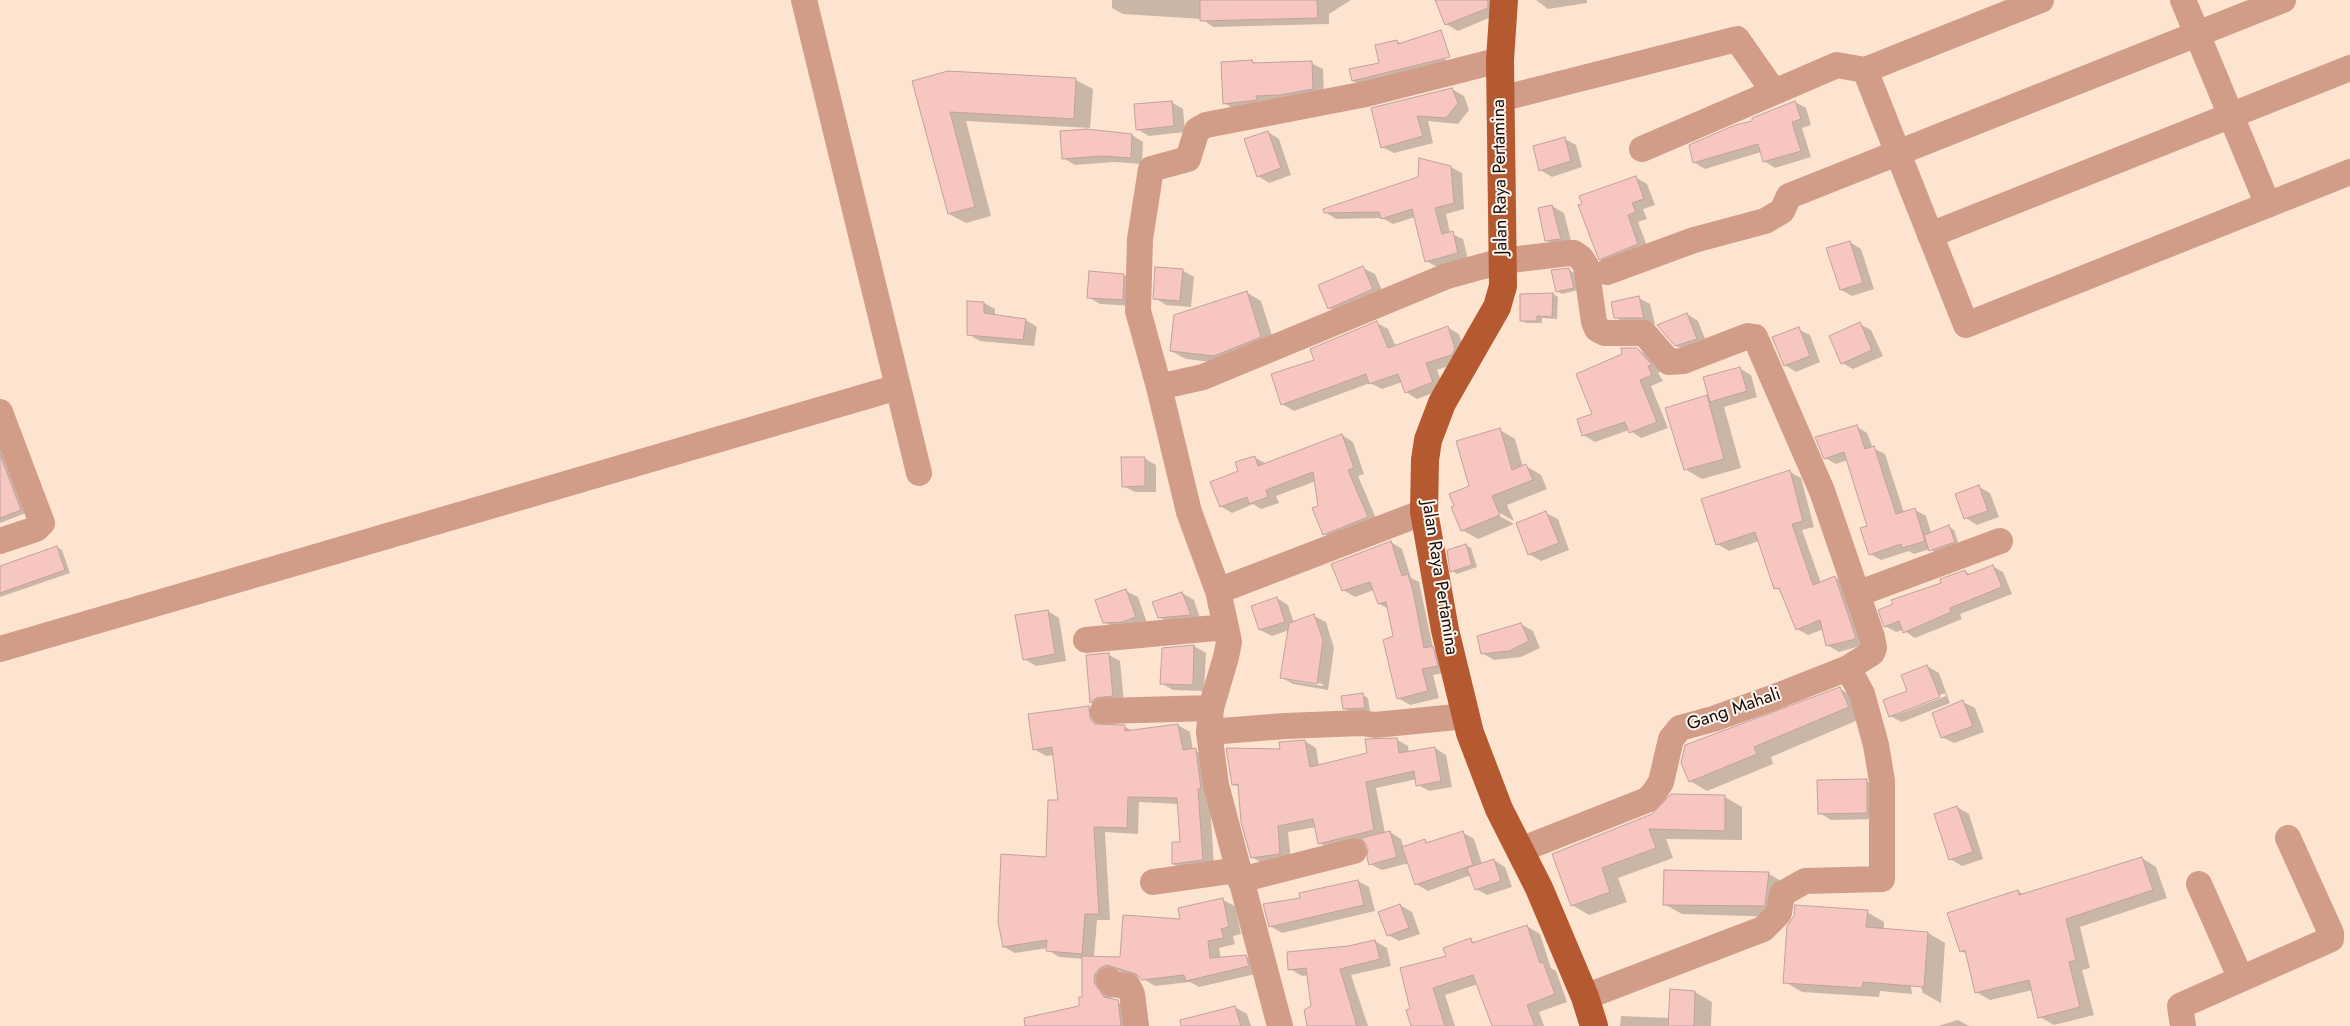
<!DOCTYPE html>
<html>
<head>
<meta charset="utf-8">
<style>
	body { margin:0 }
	canvas { display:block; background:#fde4d1 }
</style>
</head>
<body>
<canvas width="2350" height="1026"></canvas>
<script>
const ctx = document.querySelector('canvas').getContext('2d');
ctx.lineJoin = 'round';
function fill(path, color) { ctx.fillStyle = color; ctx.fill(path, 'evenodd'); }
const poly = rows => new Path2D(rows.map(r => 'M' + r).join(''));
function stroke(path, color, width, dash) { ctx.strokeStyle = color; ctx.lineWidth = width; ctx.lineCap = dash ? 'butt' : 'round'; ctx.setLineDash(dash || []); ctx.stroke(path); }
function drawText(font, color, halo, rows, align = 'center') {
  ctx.font = font + ' Jost,sans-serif'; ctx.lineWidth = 4; ctx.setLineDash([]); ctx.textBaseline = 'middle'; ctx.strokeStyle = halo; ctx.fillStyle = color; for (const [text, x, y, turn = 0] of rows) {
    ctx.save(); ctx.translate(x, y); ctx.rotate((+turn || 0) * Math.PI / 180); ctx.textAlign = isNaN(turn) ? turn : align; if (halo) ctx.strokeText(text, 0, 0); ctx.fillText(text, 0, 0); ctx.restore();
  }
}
const shadow = poly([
	[1112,0,1351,0,1329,14,1329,24,1213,27,1202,19,1123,14,1112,8],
	[1436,0,1490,0,1496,15,1458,31,1446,24],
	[1536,0,1587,0,1587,3,1548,9],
	[1397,41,1402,44,1435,42,1449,65,1363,86,1353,81,1381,64],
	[1252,61,1258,64,1311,63,1323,69,1324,95,1236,110,1224,103],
	[948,73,1076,80,1093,89,1090,128,966,121,991,216,966,223,949,214],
	[1452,89,1464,96,1469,110,1458,124,1428,121,1433,143,1394,153,1382,147,1372,109],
	[1171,102,1183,109,1185,132,1149,136,1137,129],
	[1795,102,1806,108,1811,125,1802,128,1811,157,1775,168,1764,161,1761,152,1705,169,1695,163,1754,122,1753,119],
	[1268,132,1279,139,1291,175,1269,183,1258,176],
	[1132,135,1143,142,1142,164,1114,162,1075,165,1063,158],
	[1565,139,1576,145,1582,167,1552,177,1540,170],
	[1451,167,1462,173,1464,209,1446,214,1450,233,1463,239,1468,259,1437,267,1426,261,1415,217,1393,224,1382,218,1336,219,1325,212],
	[1635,177,1647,184,1655,205,1643,209,1647,219,1638,222,1649,251,1612,265,1600,259],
	[1552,206,1564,213,1572,245,1557,247,1546,240],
	[1850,242,1861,249,1874,289,1852,296,1841,290],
	[1363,268,1375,274,1384,295,1340,315,1329,308],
	[1568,269,1574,273,1578,290,1562,294,1557,291],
	[1182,270,1194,277,1191,307,1166,305,1155,298],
	[1124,275,1135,282,1134,306,1100,304,1088,297],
	[1246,292,1261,301,1275,345,1229,364,1186,359,1171,351],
	[1553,294,1558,297,1557,319,1542,318,1542,323,1526,323,1521,320],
	[1639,298,1650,304,1655,324,1627,324,1615,317],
	[984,303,995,309,995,316,1026,320,1037,327,1034,346,980,341,968,334],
	[1687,314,1698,321,1708,346,1688,352,1676,346],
	[1377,323,1388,329,1396,347,1447,327,1459,334,1466,355,1463,361,1437,370,1444,389,1417,399,1406,392,1402,382,1382,389,1370,383,1294,411,1282,404,1316,361],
	[1860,324,1871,330,1883,356,1853,369,1842,363],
	[1798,329,1810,335,1820,362,1796,372,1785,365],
	[1637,349,1649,356,1662,371,1658,373,1663,381,1651,386,1668,428,1641,438,1629,430,1595,442,1583,435],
	[1739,368,1751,375,1757,397,1724,407,1741,468,1702,479,1685,469,1707,397,1711,399],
	[1856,426,1867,433,1873,448,1885,454,1904,513,1915,510,1926,516,1931,533,1949,527,1954,530,1959,545,1936,553,1930,549,1914,554,1909,551,1881,560,1870,554,1869,526,1848,460,1836,464,1825,458],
	[1500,430,1515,439,1523,467,1526,466,1541,475,1547,489,1507,505,1514,521,1495,510,1494,513,1514,524,1478,539,1462,530,1471,487],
	[1342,435,1353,442,1364,474,1358,476,1378,523,1334,540,1324,534,1316,481,1276,496,1279,503,1261,509,1253,504,1232,513,1222,507,1212,483,1240,472,1254,457,1265,463],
	[0,445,26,513,0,523],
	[1144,458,1156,465,1156,492,1135,492,1123,486],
	[1790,472,1801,478,1814,527,1802,530,1821,583,1835,577,1847,584,1867,644,1839,652,1827,645,1824,629,1808,635,1797,629,1782,592,1776,588,1759,541,1729,551,1717,544],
	[1979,487,1990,493,1999,517,1977,525,1966,518],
	[1546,513,1558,519,1569,550,1541,561,1529,554],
	[1391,542,1402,549,1411,578,1419,582,1433,648,1444,654,1448,672,1433,675,1439,698,1410,705,1398,698,1395,637,1389,609,1379,604,1374,590,1355,597,1343,590],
	[1466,545,1471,548,1477,567,1457,574,1452,571],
	[57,547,62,550,70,573,0,597,0,567],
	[1992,566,2003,572,2012,594,1960,614,1962,619,1915,638,1903,630,1896,632,1885,626,1943,584,1965,571,1971,575],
	[1126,591,1138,597,1147,623,1116,629,1104,622],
	[1182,593,1194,600,1201,621,1171,624,1159,617],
	[1277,598,1288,605,1294,623,1314,616,1326,622,1334,648,1328,690,1293,684,1281,677,1289,630,1272,636,1260,630],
	[1292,679,1323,684,1323,686,1292,681],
	[1048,611,1059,618,1066,661,1036,666,1024,659],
	[1521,624,1533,631,1540,648,1521,657,1494,660,1482,653],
	[1194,646,1206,653,1204,691,1173,690,1161,683,1163,649],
	[1109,655,1120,661,1124,702,1102,709,1091,703,1087,657],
	[1927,666,1939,673,1950,703,1902,722,1890,716],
	[1945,693,1946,696,1896,715,1896,713],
	[1840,689,1857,699,1865,717,1771,757,1773,764,1707,791,1690,781],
	[1363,695,1368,698,1370,711,1349,711,1344,708],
	[1963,702,1975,708,1984,732,1954,743,1942,737],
	[1089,707,1100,714,1101,725,1125,727,1133,731,1178,725,1190,732,1193,750,1207,756,1214,866,1184,870,1173,864,1182,844,1178,804,1139,802,1138,834,1105,832,1110,920,1097,920,1094,957,1122,958,1182,920,1223,900,1235,906,1241,934,1233,936,1235,944,1219,948,1221,959,1245,956,1258,963,1260,973,1199,987,1190,982,1155,986,1142,978,1119,971,1113,974,1106,990,1113,1000,1129,1008,1132,1026,1040,1026,1080,1007,1083,998,1084,959,1059,957,1048,950,1048,948,1015,953,1004,947,1048,858,1060,801,1054,755,1046,756,1034,749],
	[1396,739,1408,746,1409,753,1435,748,1446,755,1452,787,1429,791,1418,785,1417,779,1376,788,1385,833,1390,832,1401,839,1404,848,1425,841,1429,843,1462,832,1474,839,1482,864,1494,860,1505,867,1512,887,1487,895,1476,889,1471,875,1428,891,1416,884,1409,863,1382,870,1370,864,1370,846,1365,841,1331,849,1319,843,1316,827,1288,832,1291,860,1263,864,1252,857,1240,788,1233,784,1281,750,1305,741,1316,748,1319,766,1369,754],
	[1866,781,1878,787,1878,819,1831,820,1820,813],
	[1725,797,1742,807,1742,840,1666,839,1673,858,1618,878,1627,902,1589,915,1572,905,1553,854],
	[1957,807,1969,814,1983,859,1962,866,1950,859],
	[2142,858,2156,867,2167,898,2080,927,2090,968,2082,970,2094,1015,2054,1025,2040,1017,2033,990,1990,1000,1976,992,1967,954,1961,951,2018,891,2024,895],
	[1665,871,1769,874,1786,884,1781,917,1682,914,1664,904],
	[1358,881,1369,887,1375,911,1282,933,1270,926,1302,899],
	[1400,905,1412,912,1420,934,1399,941,1388,935],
	[1867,912,1884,922,1884,930,1905,940,1912,994,1880,991,1879,997,1802,992,1785,982],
	[1527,926,1540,934,1551,968,1556,971,1567,1002,1539,1012,1544,1026,1494,1026,1478,984,1445,995,1455,1026,1412,1026,1412,1010,1447,957,1470,940,1477,943],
	[1905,932,1928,933,1945,943,1941,1003,1923,993],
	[1375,941,1387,948,1391,966,1351,975,1368,1026,1308,1026,1313,1007,1309,975,1302,976,1290,969,1348,947],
	[1695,992,1712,1002,1711,1026,1620,1026,1621,1016,1670,1018],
	[1235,1007,1247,1014,1251,1026,1214,1026,1210,1014],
	[1958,1020,1969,1026,1938,1026]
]);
const building = poly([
	[1200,0,1317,0,1318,18,1200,21,1200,0],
	[1435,0,1488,0,1488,8,1445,25,1435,0],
	[1441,30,1450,57,1352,81,1349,69,1379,63,1375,45,1397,40,1398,44,1441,30],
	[1252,60,1253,63,1312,61,1313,89,1280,95,1256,96,1257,100,1223,104,1221,62,1252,60],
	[948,71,1076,78,1074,119,950,112,975,207,948,214,912,81,948,71],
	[1452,88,1458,103,1446,118,1417,116,1423,136,1381,148,1371,108,1452,88],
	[1172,101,1174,126,1136,130,1134,104,1172,101],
	[1795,101,1801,119,1792,122,1801,151,1763,162,1758,144,1693,163,1689,145,1735,125,1752,121,1752,118,1795,101],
	[1087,129,1132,134,1131,158,1101,156,1062,159,1060,131,1087,129],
	[1268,131,1281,168,1257,177,1244,139,1268,131],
	[1565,137,1571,161,1539,171,1533,146,1565,137],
	[1419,158,1451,166,1454,203,1435,208,1442,234,1453,231,1458,253,1425,262,1412,209,1381,219,1379,212,1324,213,1323,209,1418,177,1419,158],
	[1636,176,1644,199,1632,203,1636,212,1628,215,1638,244,1599,260,1578,205,1582,204,1579,196,1636,176],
	[1552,205,1561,239,1545,241,1538,208,1552,205],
	[1850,241,1863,283,1840,290,1826,248,1850,241],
	[1363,266,1373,289,1328,309,1318,285,1363,266],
	[1155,267,1183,269,1180,301,1153,299,1155,267],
	[1569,268,1574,288,1556,292,1551,270,1569,268],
	[1089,271,1124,274,1123,300,1087,298,1089,271],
	[1247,291,1261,337,1214,356,1170,351,1174,315,1247,291],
	[1553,293,1552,317,1537,316,1537,321,1520,321,1520,294,1553,293],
	[1639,296,1644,318,1614,318,1611,302,1639,296],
	[967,301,984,302,984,313,1026,319,1023,340,967,335,967,301],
	[1687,313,1697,339,1675,346,1657,325,1687,313],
	[1377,321,1388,348,1448,326,1455,348,1452,355,1426,363,1433,382,1405,393,1398,374,1369,384,1366,374,1281,405,1271,374,1314,360,1310,349,1377,321],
	[1860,322,1872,350,1841,364,1829,336,1860,322],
	[1799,327,1810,356,1784,366,1772,337,1799,327],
	[1621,348,1637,348,1652,365,1648,366,1652,375,1640,380,1657,422,1629,433,1625,422,1582,436,1577,419,1592,414,1576,374,1622,354,1621,348],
	[1740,367,1747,391,1710,402,1703,377,1740,367],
	[1707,395,1724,459,1684,470,1665,408,1707,395],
	[1857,425,1865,449,1874,446,1896,514,1915,508,1925,541,1902,548,1901,544,1869,555,1860,528,1867,526,1844,452,1824,459,1815,437,1857,425],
	[1500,428,1512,470,1526,464,1533,480,1492,496,1500,515,1461,531,1451,507,1454,506,1449,494,1469,486,1456,441,1500,428],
	[1342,434,1354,468,1348,470,1368,517,1323,535,1312,508,1318,506,1313,472,1266,490,1268,497,1249,504,1247,497,1220,507,1210,482,1238,471,1235,462,1255,456,1258,466,1342,434],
	[0,454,21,510,0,518,0,454],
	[1121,457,1145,457,1145,486,1122,487,1121,457],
	[1790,470,1803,521,1792,524,1813,585,1835,576,1856,638,1852,640,1826,646,1820,620,1796,630,1779,588,1774,589,1755,532,1716,545,1701,499,1790,470],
	[1979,485,1988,511,1964,519,1955,494,1979,485],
	[1546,511,1559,543,1528,555,1516,523,1546,511],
	[1949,525,1955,542,1929,551,1924,535,1949,525],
	[1391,541,1402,576,1408,574,1413,591,1424,648,1433,646,1438,666,1422,669,1428,691,1397,699,1383,640,1393,636,1386,602,1378,604,1370,582,1342,591,1331,564,1391,541],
	[1466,544,1472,565,1450,572,1447,550,1466,544],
	[57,546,65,570,0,593,0,566,57,546],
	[1993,565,2002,587,1950,608,1951,612,1903,633,1899,621,1884,627,1878,610,1893,604,1891,600,1941,583,1940,579,1965,570,1967,575,1993,565],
	[1126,589,1136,617,1122,622,1103,623,1095,600,1126,589],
	[1182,592,1191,615,1158,618,1152,602,1182,592],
	[1277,597,1285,622,1259,630,1251,606,1277,597],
	[1048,610,1055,654,1023,660,1015,615,1048,610],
	[1314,614,1323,640,1317,684,1280,678,1289,623,1314,614],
	[1521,623,1529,641,1509,651,1481,654,1477,636,1521,623],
	[1194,645,1193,685,1160,684,1162,648,1194,645],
	[1109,653,1113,696,1096,698,1090,703,1086,655,1109,653],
	[1927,665,1940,697,1889,717,1883,700,1907,691,1901,675,1927,665],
	[1840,687,1849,707,1754,747,1757,754,1689,782,1681,763,1685,745,1840,687],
	[1363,693,1365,708,1343,709,1341,696,1363,693],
	[1963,700,1973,726,1941,738,1932,713,1963,700],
	[1089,706,1090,718,1095,724,1125,725,1125,731,1178,724,1183,750,1196,748,1201,789,1198,789,1203,860,1172,864,1172,842,1180,842,1177,798,1128,797,1127,828,1094,827,1099,914,1085,914,1082,954,1046,951,1047,940,1003,947,998,922,1001,854,1046,857,1048,800,1058,800,1052,747,1033,750,1028,714,1089,706],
	[1397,738,1399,753,1435,747,1441,781,1416,786,1414,771,1366,782,1374,830,1318,844,1313,819,1278,826,1280,854,1251,858,1241,822,1238,784,1232,785,1226,748,1280,749,1279,742,1305,740,1310,767,1367,753,1365,739,1397,738],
	[1867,779,1867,813,1818,814,1817,780,1867,779],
	[1671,794,1725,795,1725,831,1649,829,1656,848,1602,868,1610,892,1571,906,1552,854,1652,814,1671,794],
	[1957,806,1973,852,1949,860,1934,814,1957,806],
	[1390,831,1397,857,1369,865,1367,858,1368,847,1361,838,1390,831],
	[1463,831,1473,865,1415,885,1402,847,1425,839,1426,843,1463,831],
	[2142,857,2153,890,2066,919,2076,960,2069,962,2080,1007,2038,1018,2029,980,1975,993,1965,950,1960,952,1947,913,2018,890,2019,895,2142,857],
	[1494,859,1501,881,1475,890,1467,868,1494,859],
	[1664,870,1769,872,1765,906,1663,905,1664,870],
	[1358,880,1364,905,1269,927,1263,904,1300,898,1299,893,1358,880],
	[1223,898,1229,927,1221,929,1224,938,1208,941,1210,958,1246,955,1249,966,1186,981,1184,975,1142,980,1136,974,1107,965,1100,968,1095,974,1094,982,1104,997,1118,1000,1121,1026,1025,1026,1024,1018,1079,1006,1079,997,1082,997,1082,956,1120,957,1123,915,1180,919,1178,908,1223,898],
	[1400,904,1409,928,1387,936,1378,912,1400,904],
	[1795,905,1868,910,1866,927,1928,932,1924,987,1863,982,1862,988,1783,983,1787,926,1794,916,1795,905],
	[1527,925,1540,963,1543,962,1555,994,1527,1005,1535,1026,1492,1026,1473,975,1433,988,1445,1026,1411,1026,1406,1010,1410,1009,1400,968,1446,956,1443,948,1471,938,1472,943,1527,925],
	[1375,940,1380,959,1340,969,1357,1026,1307,1026,1304,1010,1311,1006,1306,968,1288,970,1287,952,1348,946,1375,940],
	[1670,989,1695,991,1694,1026,1668,1026,1670,989],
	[1235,1006,1241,1026,1181,1026,1180,1020,1235,1006]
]);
const minor = poly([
	[804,0,919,473],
	[2183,0,2268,205],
	[1865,70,1966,325,2350,172],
	[1500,99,1737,39,1774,92],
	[1642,149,1837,65,1865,70,2041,0],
	[1930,235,2350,68],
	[1607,272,1694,240,1765,221,1782,211,1789,196,2283,0],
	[1159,387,1203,377,1447,276,1502,261,1569,253,1574,253,1581,258,1586,266,1594,322,1597,329,1605,333,1644,333,1669,362,1683,361,1748,336,1755,337,1822,491,1872,637,1874,648,1872,653,1848,668,1772,698,1713,719,1680,728,1671,739,1661,782,1654,793,1647,800,1520,850],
	[0,412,42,523,36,529,0,541],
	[1218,591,1424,512],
	[1857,594,2000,541],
	[1086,640,1226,627],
	[0,649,898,387],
	[1103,711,1211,708],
	[1209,732,1285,726,1362,723,1375,725,1466,716],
	[1240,880,1354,851],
	[1153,882,1238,870],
	[2199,884,2241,979],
	[1109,980,1112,984,1128,986,1132,994,1136,1026],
	[1585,997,1763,929,1779,913,1782,894,1805,881,1882,879,1882,781,1876,745,1862,694,1848,668],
	[1280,1026,1216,785,1209,732,1211,708,1226,657,1229,642,1226,627,1218,591,1189,512,1159,387,1138,311,1140,239,1151,169,1188,159,1197,130,1206,125,1366,94,1500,60],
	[2183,1026,2180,1006,2331,939,2331,933,2288,838]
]);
const major = poly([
	[1504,0,1500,60,1503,286,1497,307,1442,403,1428,440,1425,460,1424,512,1445,630,1470,733,1499,809,1539,888,1585,997,1594,1026]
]);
const streetNames = [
	["Jalan Raya Pertamina",1501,177,-91],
	["Jalan Raya Pertamina",1439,578,81],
	["Gang Mahali",1734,710,-19]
];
fill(shadow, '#0003');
fill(building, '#f7c6c0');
stroke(building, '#c1a19d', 1);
stroke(minor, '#d19d88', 26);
stroke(major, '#b55931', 28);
drawText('18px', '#140c06', '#fff4ed', streetNames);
</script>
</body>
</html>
